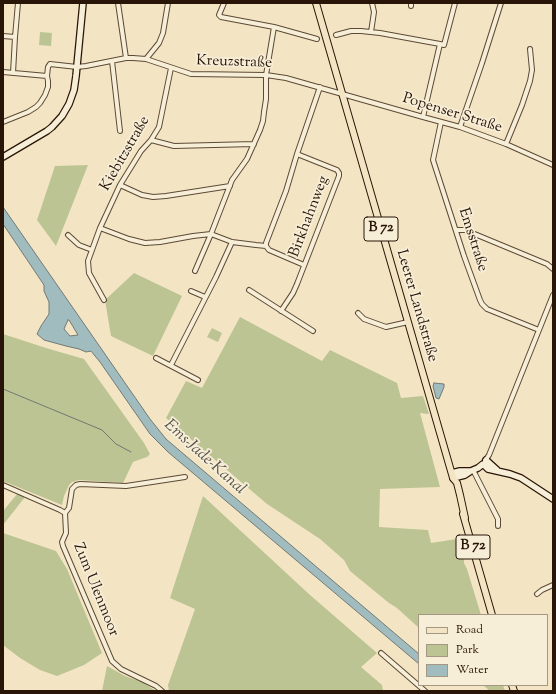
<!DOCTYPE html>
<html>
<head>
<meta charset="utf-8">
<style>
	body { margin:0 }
	#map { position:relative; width:556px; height:694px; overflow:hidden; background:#f3e5c3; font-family:"Sorts Mill Goudy",serif }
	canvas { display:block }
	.frame { position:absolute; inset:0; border:4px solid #291507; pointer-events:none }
	.legend { position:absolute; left:418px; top:614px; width:130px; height:72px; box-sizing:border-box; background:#f7eed8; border:1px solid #a59784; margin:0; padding:5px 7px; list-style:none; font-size:12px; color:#291507 }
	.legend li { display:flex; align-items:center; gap:8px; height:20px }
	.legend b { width:20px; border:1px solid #a59784 }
</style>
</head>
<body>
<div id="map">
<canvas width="556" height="694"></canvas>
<div class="frame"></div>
<ul class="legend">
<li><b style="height:5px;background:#f3e5c3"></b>Road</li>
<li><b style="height:11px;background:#bcc493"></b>Park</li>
<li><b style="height:11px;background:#a1bcbf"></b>Water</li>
</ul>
</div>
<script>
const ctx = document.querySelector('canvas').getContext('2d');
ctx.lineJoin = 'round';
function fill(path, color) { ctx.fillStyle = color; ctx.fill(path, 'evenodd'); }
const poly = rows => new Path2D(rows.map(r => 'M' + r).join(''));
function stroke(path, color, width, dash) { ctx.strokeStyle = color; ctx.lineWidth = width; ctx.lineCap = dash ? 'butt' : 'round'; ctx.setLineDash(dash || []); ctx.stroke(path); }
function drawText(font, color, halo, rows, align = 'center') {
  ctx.font = font + ' "Sorts Mill Goudy",serif'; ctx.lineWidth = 3.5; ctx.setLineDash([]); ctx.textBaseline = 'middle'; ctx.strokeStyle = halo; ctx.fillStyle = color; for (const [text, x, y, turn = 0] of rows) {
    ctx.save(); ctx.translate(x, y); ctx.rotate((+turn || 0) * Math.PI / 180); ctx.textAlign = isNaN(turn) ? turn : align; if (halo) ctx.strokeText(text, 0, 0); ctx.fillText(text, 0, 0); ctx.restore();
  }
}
const green = poly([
	[40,32,52,33,51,46,39,45],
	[88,165,56,246,37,220,55,166],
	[134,273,182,296,153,356,111,336,105,300],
	[240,317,322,361,330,350,397,383,401,398,423,396,429,414,420,413,440,487,380,489,379,527,428,530,431,543,463,538,464,563,467,569,481,615,419,615,419,628,397,608,389,603,350,571,344,560,320,539,267,504,166,418,186,381,202,388],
	[212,328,222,333,218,342,207,337],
	[3,334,46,348,84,359,144,443,150,454,147,457,141,459,133,462,123,483,79,480,72,482,69,485,64,496,62,505,3,481],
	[18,493,25,497,3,525,3,511],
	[203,496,310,595,377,653,361,667,382,685,383,691,169,691,168,685,195,609,170,598],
	[3,533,56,551,67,569,102,653,84,665,57,676,40,670,20,658,3,645],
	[107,666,125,676,142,682,156,691,102,691],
	[483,685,503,685,505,691,490,691]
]);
const water = poly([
	[3,207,150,419,166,439,419,654,419,664,168,452,150,434,100,362,91,351,86,352,79,349,66,346,44,340,37,334,41,326,49,314,49,302,44,291,44,285,3,224,3,207],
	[68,320,69,320,78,335,70,336,64,329,68,320],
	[434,383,444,384,444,387,439,399,436,398,433,386,434,383]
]);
const stream = poly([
	[3,389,102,430,116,444,131,452]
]);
const street = poly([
	[118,3,126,58],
	[224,3,219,15,221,17,274,27,317,39],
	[411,6,411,3],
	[371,32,374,12,372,3],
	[336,35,351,31,361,31,380,33,440,44],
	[3,36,15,37,13,73],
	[15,37,18,3],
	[146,59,159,43,163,33,168,3],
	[112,61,120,131],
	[3,72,47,76],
	[423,117,440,44,444,45,455,3],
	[3,122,28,112,36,107,40,103,45,95,48,87,48,81,47,76,48,67,50,64,77,67,86,66,126,58,133,58,146,59,191,74,266,75,286,78,423,117,460,127,506,144,553,165],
	[441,122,433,160,464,256,480,300,482,304,487,309,539,330],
	[460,127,482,63,501,3],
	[151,140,174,146,254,144],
	[506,144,522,105,530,81,532,70,530,49],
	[120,185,142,195,153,197,166,196,230,186],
	[100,228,129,239,145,243,160,242,193,236,211,234,232,242,256,245,266,246,269,250,304,265],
	[456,230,465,230,547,264,553,269],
	[68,235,79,245,92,250],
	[266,246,266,243,286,191,297,154,320,87],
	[195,271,211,234,232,180,247,159,260,130,263,121,264,112,266,99,266,75,274,27],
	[249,290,313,331],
	[191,291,205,297],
	[104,300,89,273,88,261,100,228,120,185,141,151,151,140,159,127,171,68],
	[281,311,293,293,297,284,339,176,339,173,337,170,297,154],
	[358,313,364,319,386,327,408,322],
	[156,358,198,380],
	[171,365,216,277,232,242],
	[485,461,489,455,553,295],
	[473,470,498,519,498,526],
	[3,485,60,510,65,513,66,533,62,542,63,546,112,661,121,669,156,686,162,691],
	[65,513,69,508,72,489,76,485,80,484,126,486,185,477],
	[537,594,542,590,553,585],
	[381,653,425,691]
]);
const secondary = poly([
	[3,157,47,131,52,127,62,116,69,104,74,90,76,76,83,3],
	[486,460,497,470],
	[452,473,460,471,471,471],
	[453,478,465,475,471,471,478,468,483,464,488,469,510,474,521,478,553,499]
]);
const primary = poly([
	[316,3,440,433,453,478,457,483,460,495,465,518],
	[463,514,492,615],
	[512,685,514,691]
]);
const shields = [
	[381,229,34],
	[473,547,34]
];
const shieldNames = [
	["B 72",381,229],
	["B 72",473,547]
];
const streetNames = [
	["Kreuzstraße",234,63,2],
	["Popenser Straße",452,114,17],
	["Kiebitzstraße",126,154,-60],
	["Birkhahnweg",310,217,-69],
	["Emsstraße",472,240,72],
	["Leerer Landstraße",416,306,74],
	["Zum Ulenmoor",95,590,68]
];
const waterNames = [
	["Ems-Jade-Kanal",204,458,42]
];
fill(green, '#bcc493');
fill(water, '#a1bcbf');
stroke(water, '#717975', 1);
stroke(stream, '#717975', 1);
stroke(street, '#5c4936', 6);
stroke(secondary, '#291507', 8);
stroke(primary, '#291507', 8);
stroke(street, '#f7eed8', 4);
stroke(secondary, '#f7eed8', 5.5);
stroke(primary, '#f3e5c3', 6);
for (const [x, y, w] of shields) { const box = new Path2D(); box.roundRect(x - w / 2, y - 12, w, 24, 3); ctx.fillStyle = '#f7eed8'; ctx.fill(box); stroke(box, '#291507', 1); }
drawText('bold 14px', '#291507', null, shieldNames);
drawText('15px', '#291507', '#f7eed8', streetNames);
drawText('italic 16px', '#534f47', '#f7eed8', waterNames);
</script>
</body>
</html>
